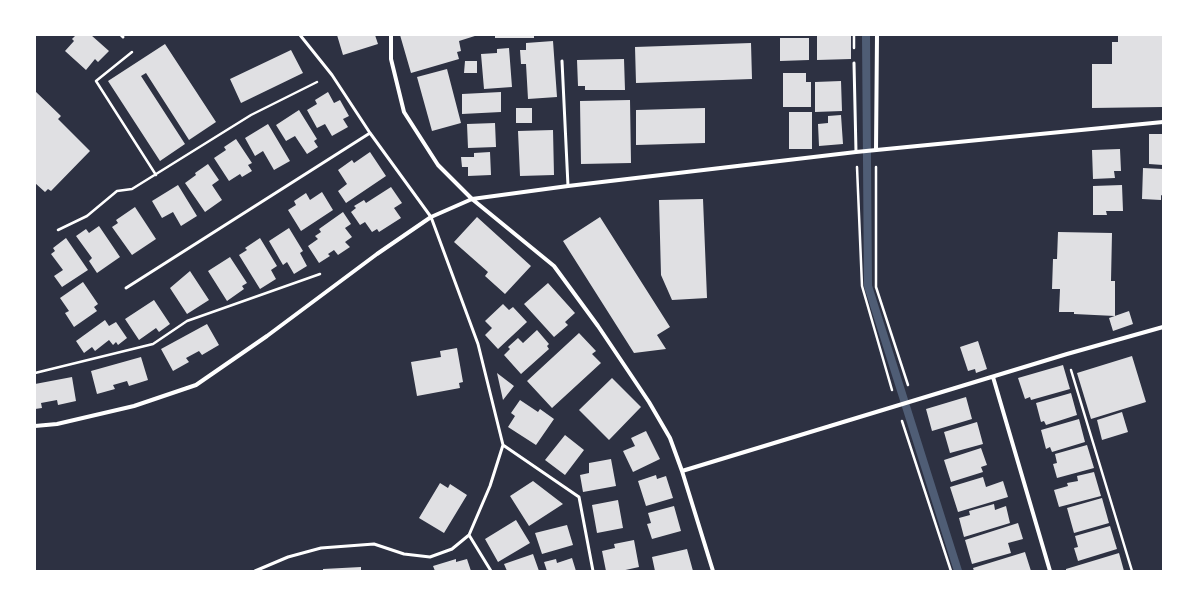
<!DOCTYPE html>
<html>
<head>
<meta charset="utf-8">
<style>
	body { margin:0 }
	#map { position:relative; width:1198px; height:606px; overflow:hidden; background:#2d3142; font-family:Arial,sans-serif }
	canvas { display:block }
	.frame { position:absolute; inset:0; border:36px solid #fff; pointer-events:none }
</style>
</head>
<body>
<div id="map">
<canvas width="1198" height="606"></canvas>
<div class="frame"></div>
</div>
<script>
const ctx = document.querySelector('canvas').getContext('2d');
ctx.lineJoin = 'round';
const poly = rows => new Path2D(rows.map(r => 'M' + r).join(''));
function stroke(path, color, width, dash) { ctx.strokeStyle = color; ctx.lineWidth = width; ctx.lineCap = dash ? 'butt' : 'round'; ctx.setLineDash(dash || []); ctx.stroke(path); }
function fill(path, color) { ctx.fillStyle = color; ctx.fill(path, 'evenodd'); }
const stream = poly([
	[866,35,868,286,958,571]
]);
const building = poly([
	[76,35,91,35,109,51,98,62,95,59,86,70,65,51,74,41,72,39],
	[337,35,375,35,378,44,343,55],
	[400,35,478,35,459,41,461,51,457,52,459,59,411,73],
	[495,35,534,35,534,38,495,38],
	[851,35,851,59,817,60,817,36],
	[1118,35,1163,35,1163,107,1092,108,1092,64,1112,64,1112,42,1118,42],
	[780,38,809,38,809,60,780,61],
	[553,41,557,97,528,99,526,64,521,64,520,50,526,50,526,43],
	[751,43,752,79,636,83,635,47],
	[165,44,216,122,189,140,146,73,141,76,185,144,160,161,108,81],
	[509,48,512,87,484,89,481,54,497,53,497,49],
	[291,50,303,73,241,103,230,79],
	[624,59,625,90,585,90,585,86,578,86,577,60],
	[465,61,477,61,477,73,464,73],
	[447,69,461,123,432,131,417,77],
	[783,73,806,73,806,82,811,82,811,107,783,107],
	[841,81,842,111,815,112,815,82],
	[35,91,61,116,58,119,90,151,51,191,48,189,45,192,35,183],
	[328,92,334,103,340,100,349,116,343,119,348,127,332,136,325,124,317,128,307,110,317,104,315,100],
	[501,92,501,112,462,114,462,94],
	[630,100,631,163,581,164,580,101],
	[516,108,532,108,532,123,516,123],
	[705,108,705,143,636,145,636,110],
	[299,110,317,139,314,141,318,147,307,154,295,136,286,141,276,125],
	[789,112,812,112,812,149,789,149],
	[841,115,843,144,819,146,818,124,828,123,828,116],
	[495,123,496,147,468,148,467,124],
	[268,124,290,161,274,170,263,151,255,156,245,138],
	[553,130,554,175,520,176,518,131],
	[1149,134,1163,134,1163,165,1149,164],
	[236,139,252,163,248,165,252,171,242,177,240,174,229,181,214,158,226,150,224,147],
	[1120,149,1121,171,1114,171,1115,178,1093,179,1092,150],
	[370,152,386,176,346,203,338,191,347,184,338,170,352,160,354,163],
	[490,152,491,175,468,176,468,167,462,167,461,157,474,157,474,153],
	[208,164,219,180,212,185,222,200,205,212,185,183,196,175,195,173],
	[1143,168,1163,169,1163,196,1161,195,1161,200,1142,199],
	[178,185,197,216,181,226,173,212,162,218,152,201],
	[1122,185,1123,211,1106,211,1107,215,1093,215,1093,186],
	[391,187,402,203,394,208,401,218,379,232,377,229,372,232,365,222,360,225,351,212,356,208,354,206,364,200,366,203],
	[322,192,333,210,301,231,288,210,296,205,294,201,306,193,310,200],
	[703,199,707,298,672,300,661,275,659,200],
	[135,207,156,239,132,255,112,227,118,223,116,220],
	[343,212,351,224,345,228,352,237,345,242,350,247,338,255,334,250,328,254,330,256,319,263,308,246,318,239,315,236,321,232,319,229],
	[477,217,531,266,505,294,485,276,488,272,454,242],
	[600,217,670,327,657,335,666,349,634,353,563,241],
	[99,226,120,257,97,273,89,261,92,258,76,236,86,229,89,233],
	[289,228,303,251,300,253,307,266,294,274,287,262,283,265,269,241],
	[1058,232,1112,233,1111,281,1115,281,1115,316,1074,314,1074,312,1059,312,1060,289,1052,289,1053,259,1057,259],
	[66,238,88,270,62,287,54,276,63,270,51,254,55,251,53,248],
	[260,238,277,266,271,270,276,279,260,289,239,255,247,250,245,248],
	[230,257,247,283,242,286,244,289,227,301,208,271],
	[190,271,209,300,187,314,170,288],
	[83,282,98,304,94,307,97,311,74,327,65,313,69,311,60,298],
	[548,283,575,313,565,322,568,325,554,337,524,304],
	[154,300,170,324,159,332,156,328,139,340,125,319],
	[503,304,509,310,513,307,527,322,498,349,485,335,492,328,485,321],
	[1129,311,1133,324,1113,331,1109,318],
	[105,320,109,326,116,322,127,338,118,345,116,342,113,345,109,340,95,351,92,347,84,353,76,341],
	[207,324,219,345,202,355,199,351,186,358,189,362,173,371,161,349],
	[537,330,549,344,547,346,549,349,521,374,504,355,510,349,508,347,518,338,523,343],
	[579,333,596,351,592,354,601,363,552,408,527,381],
	[978,341,987,369,976,373,975,369,968,371,960,347],
	[457,348,463,382,459,383,460,388,417,396,411,362,441,357,440,351],
	[1132,356,1146,402,1091,419,1077,373],
	[141,357,148,380,129,386,127,381,113,385,115,389,97,394,91,371],
	[1063,365,1070,389,1031,400,1030,397,1025,399,1018,378],
	[497,373,514,386,503,400],
	[72,377,76,401,58,405,57,400,41,403,42,408,35,409,35,384],
	[612,378,641,407,609,440,579,410],
	[1071,393,1077,415,1046,425,1044,421,1041,422,1036,403],
	[966,397,972,419,932,431,926,409],
	[520,400,538,412,540,409,554,419,536,445,508,427,515,416,511,413],
	[1122,412,1128,432,1102,440,1097,420],
	[1079,419,1085,442,1052,452,1050,447,1046,449,1041,430],
	[977,422,983,444,950,453,944,432],
	[646,431,660,459,633,472,623,451,635,446,631,438],
	[565,435,584,450,565,475,545,460],
	[1087,445,1094,468,1057,478,1053,464,1057,463,1055,454],
	[981,448,987,465,981,467,983,472,951,482,944,460],
	[611,459,616,486,583,492,580,475,589,473,589,463],
	[1094,472,1101,496,1059,507,1054,490,1068,486,1067,483,1078,481,1077,476],
	[656,475,657,479,666,476,673,498,646,506,638,481],
	[983,477,986,487,1003,481,1008,497,958,512,950,487],
	[533,481,563,504,529,526,510,496],
	[440,483,448,488,450,484,467,495,444,533,419,518],
	[1102,498,1109,523,1074,533,1067,508],
	[618,500,623,528,597,533,592,505],
	[994,504,995,510,1006,506,1010,523,964,537,959,518,970,515,969,511],
	[674,506,681,531,652,539,647,524,651,523,648,513],
	[516,520,530,543,498,562,485,539],
	[1018,523,1023,539,1008,543,1011,553,972,564,965,540],
	[567,525,573,545,542,554,535,533],
	[1110,526,1117,549,1078,561,1074,548,1078,547,1075,536],
	[634,540,639,567,621,571,606,571,602,551,615,548,614,544],
	[687,549,693,571,655,571,652,557],
	[1025,552,1031,571,974,571,973,568],
	[1119,553,1124,571,1066,571,1066,569],
	[533,554,539,571,507,571,504,564],
	[572,558,576,571,547,571,544,562,556,559,557,563],
	[456,559,456,562,467,559,471,571,435,571,433,566],
	[361,567,361,571,323,571,323,569]
]);
const path = poly([
	[854,35,854,48],
	[132,52,96,81,156,175],
	[857,167,862,286,892,390],
	[876,167,876,287,908,385],
	[58,230,87,216,117,191,132,189,251,115,317,82],
	[1071,370,1132,571],
	[35,373,153,344,187,321,320,274],
	[902,421,951,571]
]);
const service = poly([
	[121,35,123,37],
	[562,61,568,186],
	[854,63,856,152],
	[126,288,370,133],
	[503,445,579,497,593,571],
	[469,535,491,571],
	[255,571,288,557,321,548,374,544,404,554,430,557,452,549,469,535,490,486,503,445,478,344,431,217,370,133,332,75,300,35]
]);
const minor = poly([
	[391,35,391,59,404,112,438,165,472,199,554,266,598,326,649,402,670,438,682,471,713,571],
	[876,150,877,35],
	[993,377,1050,571],
	[35,426,57,424,134,406,196,385,267,336,377,254,431,217,472,199,568,186,856,152,1163,122],
	[682,471,1067,354,1163,327]
]);
stroke(stream, '#4f5d75', 8);
fill(building, '#e0e0e3');
stroke(path, '#fff', 2.5);
stroke(service, '#fff', 3);
stroke(minor, '#fff', 4);
</script>
</body>
</html>
